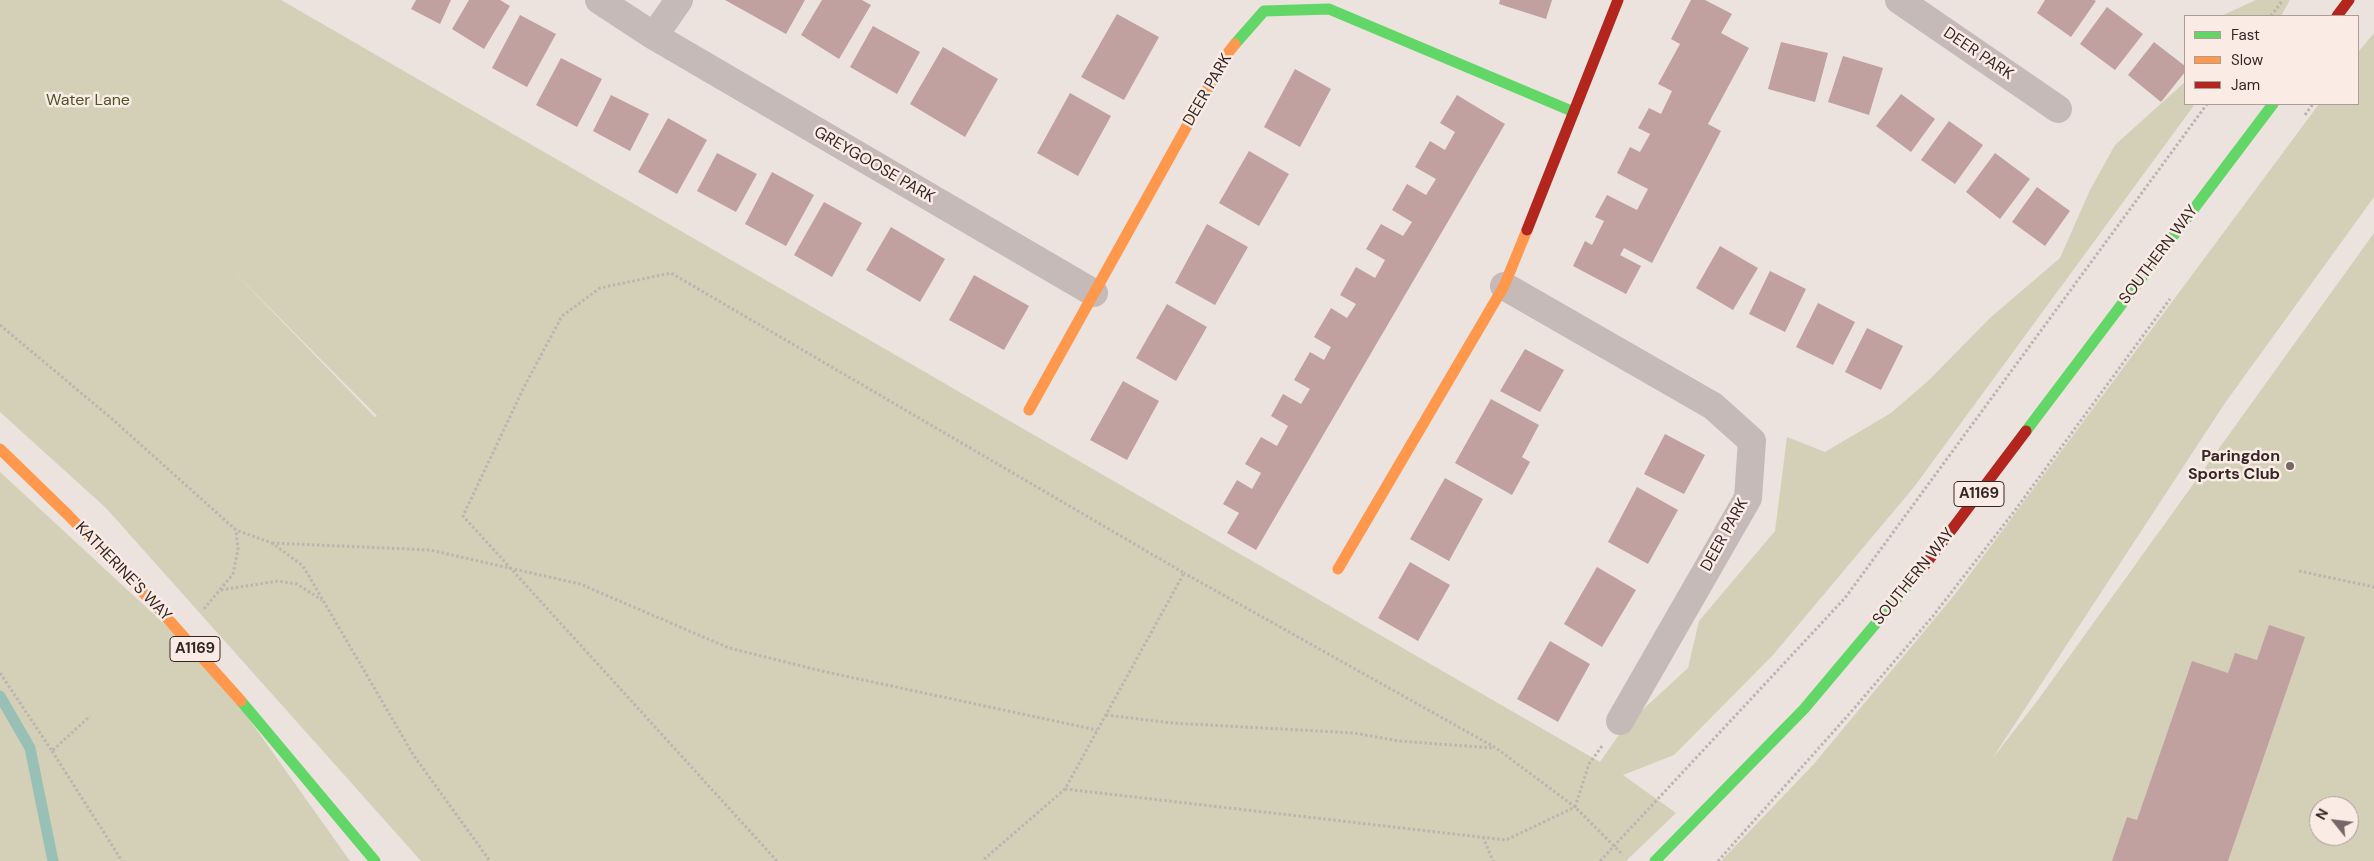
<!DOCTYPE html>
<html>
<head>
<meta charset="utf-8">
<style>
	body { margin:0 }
	#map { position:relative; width:2374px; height:861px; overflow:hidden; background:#ece2de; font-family:"DM Sans",sans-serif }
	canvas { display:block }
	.legend { position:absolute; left:2184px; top:15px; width:175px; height:90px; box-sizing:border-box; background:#faebe4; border:1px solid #ac9d98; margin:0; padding:6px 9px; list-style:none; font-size:15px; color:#362726 }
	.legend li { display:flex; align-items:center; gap:10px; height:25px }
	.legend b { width:25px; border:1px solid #ac9d98 }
	.north { position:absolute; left:2309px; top:796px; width:50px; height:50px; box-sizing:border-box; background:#faebe4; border:1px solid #ac9d98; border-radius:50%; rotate:299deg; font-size:14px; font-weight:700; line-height:20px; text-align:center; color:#362726 }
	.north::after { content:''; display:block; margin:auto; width:18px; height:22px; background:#766866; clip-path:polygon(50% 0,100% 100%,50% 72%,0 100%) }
</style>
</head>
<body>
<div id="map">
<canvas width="2374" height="861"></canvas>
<ul class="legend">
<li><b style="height:6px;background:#63d668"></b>Fast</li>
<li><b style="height:6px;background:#ff974d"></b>Slow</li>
<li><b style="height:6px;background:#b3261e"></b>Jam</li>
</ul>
<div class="north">N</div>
</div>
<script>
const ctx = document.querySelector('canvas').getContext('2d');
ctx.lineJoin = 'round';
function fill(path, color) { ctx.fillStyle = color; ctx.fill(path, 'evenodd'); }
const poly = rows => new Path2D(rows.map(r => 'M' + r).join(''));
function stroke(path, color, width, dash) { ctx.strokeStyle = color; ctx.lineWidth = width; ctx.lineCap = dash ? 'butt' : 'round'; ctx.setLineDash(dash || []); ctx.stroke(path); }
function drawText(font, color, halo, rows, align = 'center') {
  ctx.font = font + ' "DM Sans",sans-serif'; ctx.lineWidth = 5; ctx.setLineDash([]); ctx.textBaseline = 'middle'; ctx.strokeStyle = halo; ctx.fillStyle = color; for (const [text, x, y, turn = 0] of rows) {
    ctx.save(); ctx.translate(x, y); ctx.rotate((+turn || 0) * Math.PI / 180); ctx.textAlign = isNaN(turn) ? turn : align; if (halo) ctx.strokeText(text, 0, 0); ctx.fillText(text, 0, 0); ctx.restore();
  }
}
const green = poly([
	[0,0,281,0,1600,762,1625,726,1688,668,1699,621,1775,531,1787,437,1825,452,1891,413,1928,381,1990,318,2060,258,2090,190,2115,145,2185,82,2185,104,2195,104,1914,487,1773,655,1674,755,1623,775,1676,813,1626,861,421,861,106,508,0,412],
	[227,265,377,416,375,417],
	[2256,0,2290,0,2281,16,2221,16],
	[2374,33,2374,197,2225,403,1992,759,2038,700,2374,233,2374,861,1721,861,1813,765,1956,593,2319,104,2358,104,2358,52],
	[2319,806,2349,806,2349,836,2319,836],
	[0,472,214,670,350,861,0,861]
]);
const stream = poly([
	[0,696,30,748,53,861]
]);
const building = poly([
	[416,0,451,0,440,24,411,9],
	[469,0,500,0,510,6,484,49,452,29],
	[725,0,805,0,786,34],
	[822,0,862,0,871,5,839,59,801,35],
	[1500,0,1552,0,1546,19,1499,4],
	[1691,0,1705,0,1732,14,1721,33,1749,48,1708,124,1721,131,1652,263,1624,248,1620,255,1641,266,1626,294,1573,266,1585,241,1592,245,1604,221,1595,217,1607,195,1637,210,1648,189,1617,173,1630,147,1640,152,1650,134,1638,128,1649,108,1661,114,1672,91,1658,84,1680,44,1671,39],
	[2045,0,2094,0,2096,1,2071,37,2037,13],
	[2107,7,2143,34,2115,70,2080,44],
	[1117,14,1159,37,1124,100,1081,77],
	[520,15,556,34,527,87,492,68],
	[873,26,920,52,897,94,850,67],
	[1781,42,1828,53,1815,102,1768,89],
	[2154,42,2185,66,2185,72,2161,102,2128,75],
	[943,47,998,79,965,137,910,104],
	[1843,56,1883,68,1869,115,1828,102],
	[561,58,602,79,577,127,536,105],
	[1295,69,1331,89,1300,147,1264,127],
	[1070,93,1111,116,1078,176,1037,153],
	[1901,94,1935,119,1911,152,1876,126],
	[611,95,649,114,630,151,593,131],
	[1457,95,1505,124,1256,550,1227,533,1239,513,1223,504,1237,480,1252,489,1261,473,1245,464,1261,437,1277,446,1288,426,1271,416,1283,394,1301,404,1310,389,1294,380,1310,352,1324,360,1331,347,1314,337,1331,308,1347,318,1356,304,1340,295,1356,267,1375,278,1385,260,1366,249,1381,224,1403,236,1412,222,1392,210,1407,184,1426,195,1436,179,1415,167,1430,141,1445,150,1455,132,1440,123],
	[668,118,707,140,677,194,638,172],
	[1949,121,1983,145,1955,184,1921,160],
	[1249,151,1289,174,1259,226,1219,203],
	[717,153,757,174,736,212,697,191],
	[1995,153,2030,179,2000,219,1966,192],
	[772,172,814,195,786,246,745,224],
	[2037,187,2070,211,2045,246,2012,222],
	[824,202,862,223,832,277,794,255],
	[1207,224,1248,247,1215,305,1175,283],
	[891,227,945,259,920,302,866,270],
	[1720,246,1758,268,1733,310,1696,288],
	[1770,271,1806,289,1785,332,1749,314],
	[974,275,1029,306,1004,350,949,320],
	[1818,303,1855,322,1833,365,1796,347],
	[1167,304,1207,327,1176,381,1136,358],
	[1867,328,1903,346,1881,390,1845,372],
	[1525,349,1564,370,1540,412,1500,391],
	[1123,381,1159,401,1127,460,1090,440],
	[1491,399,1539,425,1522,457,1530,462,1512,495,1455,463],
	[1665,434,1705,455,1684,494,1644,474],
	[1445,478,1483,499,1449,561,1410,539],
	[1637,487,1678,510,1648,564,1608,542],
	[1410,562,1450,585,1418,641,1378,618],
	[1597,567,1636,590,1602,647,1564,624],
	[2269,625,2305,637,2228,861,2112,861,2127,817,2137,820,2192,661,2228,673,2235,653,2257,660],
	[1550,641,1590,664,1558,722,1517,699]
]);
const path = poly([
	[2271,16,2283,0],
	[2305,115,2313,104],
	[0,325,111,418,236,530,272,543,303,566,414,756,490,861],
	[272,543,430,550,580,584,729,648,826,672,1097,730],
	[2299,571,2374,587],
	[221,590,278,581,297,584,322,600],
	[204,609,233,574,238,549,236,530],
	[0,673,52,751,90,716],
	[1106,715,1172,723,1354,733,1399,741,1493,748],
	[1602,746,1589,764,1575,807,1623,855],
	[52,751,122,861],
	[1065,789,1506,840,1575,807,1496,748,1184,573],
	[1483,837,1493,861],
	[777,861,463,516,524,387,562,316,600,288,671,273,1184,573,1065,789,982,861],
	[1600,861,1845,598,2207,104],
	[1718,861,1851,712,1933,616,2013,513,2170,299]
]);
const street = poly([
	[599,0,654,36,1094,293],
	[1899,0,2058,109],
	[654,36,679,0],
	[1504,286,1713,406,1752,441,1748,498,1620,721]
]);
const fast = poly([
	[1235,44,1264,11,1329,9,1574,112],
	[2026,431,2273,104],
	[241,701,375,861],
	[1655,861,1804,709,1925,565]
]);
const slow = poly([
	[1029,410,1227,54,1235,44],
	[0,449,68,515,158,608,241,701],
	[1338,569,1504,286,1527,230]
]);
const jam = poly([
	[2337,16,2349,0],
	[1527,230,1618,0],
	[1925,565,2026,431]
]);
const markers = [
	[2290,466,5,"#766866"]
];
const shields = [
	[1979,494,50],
	[195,649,50]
];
const shieldNames = [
	["A1169",1979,494],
	["A1169",195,649]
];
const streetNames = [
	["DEER PARK",1978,54,34],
	["DEER PARK",1208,90,-60],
	["GREYGOOSE PARK",874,165,30],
	["SOUTHERN WAY",2159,255,-53],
	["DEER PARK",1725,535,-61],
	["KATHERINE'S WAY",123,572,46],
	["SOUTHERN WAY",1914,577,-51]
];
const parkNames = [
	["Water Lane",88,101]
];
const poiNames = [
	["Paringdon",2280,457],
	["Sports Club",2280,475]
];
fill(green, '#d3d0b7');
stroke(stream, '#99c0b6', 11);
fill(building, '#c1a19f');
stroke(path, '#beb3b0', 3, [2.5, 2.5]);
stroke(street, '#c5bab8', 28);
stroke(fast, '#63d668', 11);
stroke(slow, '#ff974d', 11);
stroke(jam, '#b3261e', 11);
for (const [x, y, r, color] of markers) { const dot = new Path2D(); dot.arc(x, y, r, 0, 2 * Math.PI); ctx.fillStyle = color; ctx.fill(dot); stroke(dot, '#faebe4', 2); }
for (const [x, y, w] of shields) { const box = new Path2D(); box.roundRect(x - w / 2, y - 12.5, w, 25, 4); ctx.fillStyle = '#faebe4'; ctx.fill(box); stroke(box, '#362726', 1); }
drawText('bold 15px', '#362726', null, shieldNames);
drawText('16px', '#362726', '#faebe4', streetNames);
drawText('16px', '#505528', '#faebe4', parkNames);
drawText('bold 16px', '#362726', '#faebe4', poiNames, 'right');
</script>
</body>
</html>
